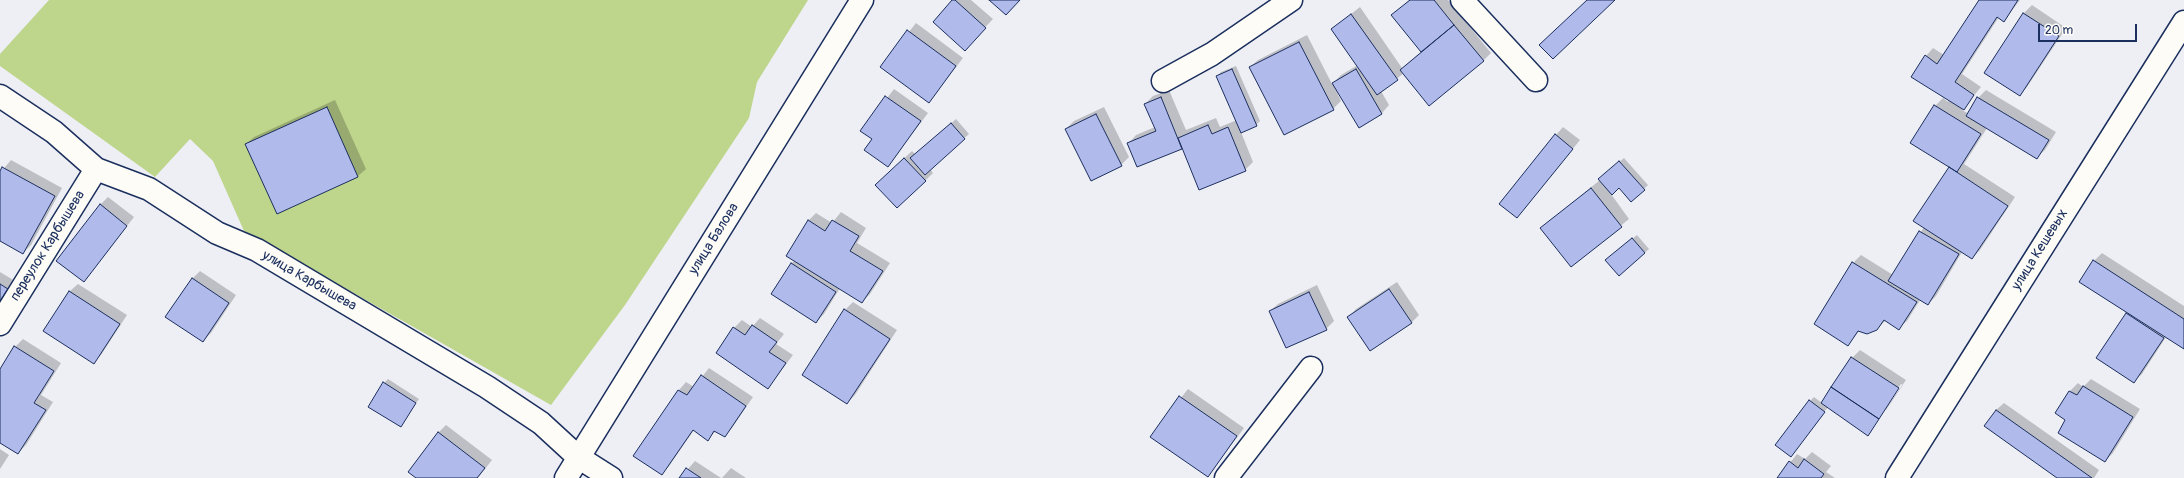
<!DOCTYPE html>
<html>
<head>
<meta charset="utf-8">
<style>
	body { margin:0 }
	#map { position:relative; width:2184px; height:478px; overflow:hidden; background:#eeeff5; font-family:Pangolin,sans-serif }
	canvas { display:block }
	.scale { position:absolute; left:2038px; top:24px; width:99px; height:18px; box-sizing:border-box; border:2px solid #1b2f5e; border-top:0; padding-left:5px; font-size:12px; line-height:14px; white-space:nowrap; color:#1b2f5e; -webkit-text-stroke:3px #fdfcf7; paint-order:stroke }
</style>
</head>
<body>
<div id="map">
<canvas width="2184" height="478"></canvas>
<div class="scale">20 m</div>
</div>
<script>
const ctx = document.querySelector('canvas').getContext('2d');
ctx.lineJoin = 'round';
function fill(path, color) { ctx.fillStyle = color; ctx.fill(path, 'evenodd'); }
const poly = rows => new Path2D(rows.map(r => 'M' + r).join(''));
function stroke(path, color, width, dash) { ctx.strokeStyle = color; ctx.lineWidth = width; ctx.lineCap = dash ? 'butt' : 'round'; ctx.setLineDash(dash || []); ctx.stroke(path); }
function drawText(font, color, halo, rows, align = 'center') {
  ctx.font = font + ' Pangolin,sans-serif'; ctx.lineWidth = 3; ctx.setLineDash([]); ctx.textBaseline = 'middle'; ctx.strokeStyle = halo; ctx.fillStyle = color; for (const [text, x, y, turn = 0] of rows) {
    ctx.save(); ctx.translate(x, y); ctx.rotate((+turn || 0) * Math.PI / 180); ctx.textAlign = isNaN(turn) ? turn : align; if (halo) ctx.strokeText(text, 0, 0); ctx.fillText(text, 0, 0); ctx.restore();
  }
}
const green = poly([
	[49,0,808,0,757,82,749,118,625,305,551,405,244,231,213,161,190,139,155,177,0,66,0,54]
]);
const shadow = poly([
	[953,0,971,0,993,19,972,41],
	[1409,0,1448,0,1491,53,1483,61,1404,73,1381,91,1389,105,1382,113,1359,126,1335,86,1334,86,1341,101,1333,109,1250,67,1258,60,1307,35,1332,84,1341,75,1358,65,1332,29,1360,7,1402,68,1422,51,1392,15],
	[1980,0,2020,0,2004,21,1999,17,1962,74,1981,87,1962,110,1969,114,1978,98,1986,90,2056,132,2045,150,2037,157,1987,128,1964,164,2015,197,1980,250,1972,258,1962,252,1936,296,1928,304,1920,300,1907,321,1899,328,1886,320,1877,329,1860,330,1848,345,1853,263,1861,255,1893,275,1924,227,1951,166,1935,106,1943,98,1948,102,1949,100,1926,56,1933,48,1944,55],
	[2032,5,2066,28,2027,87,2020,95,1985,73,2024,13],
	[916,23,963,58,929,102,881,67],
	[1236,66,1260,121,1256,125,1241,132,1253,162,1245,170,1183,147,1138,166,1129,143,1136,135,1155,127,1145,104,1153,96,1169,90,1186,130,1216,118,1220,127,1237,120,1217,76,1221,72],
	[894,89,928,113,888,166,873,139,862,131],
	[335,100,366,169,358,176,277,213,246,144,254,137],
	[1104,107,1129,157,1121,165,1066,129,1074,121],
	[956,119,969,134,930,169,933,173,925,181,884,177,912,151,916,155],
	[1563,127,1580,140,1517,217,1556,135],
	[1624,158,1648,185,1644,189,1619,187,1611,194,1629,219,1571,266,1541,228,1600,180,1603,175],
	[11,160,62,188,31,245,23,253,0,240,0,173],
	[108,197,134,217,84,281,100,205],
	[841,212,866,228,857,243,890,263,870,294,862,302,840,288,824,314,816,322,791,264,795,260,808,221,816,213,832,223],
	[1637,235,1649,249,1619,275,1611,256],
	[2102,253,2184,306,2184,348,2166,337,2142,374,2134,381,2126,313,2128,312,2094,261],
	[200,271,236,295,211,333,203,341,192,279],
	[0,272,15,281,0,305],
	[1397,282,1419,315,1411,323,1349,317,1356,309],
	[78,284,127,315,101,355,93,363,44,331,70,291],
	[1317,285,1334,321,1326,329,1270,311,1278,304],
	[853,302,897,330,855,395,847,403,845,310],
	[760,318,784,334,776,344,793,355,768,388,734,328,742,320,752,327],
	[23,339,61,363,41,395,53,402,26,445,18,453,0,441,0,371,15,347],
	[1860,350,1906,380,1868,434,1828,407,1795,451,1810,401,1814,397,1822,403,1852,358],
	[1901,384,1903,385,1886,410,1884,410],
	[709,368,753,397,732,428,724,436,716,431,708,439,694,430,669,466,661,474,634,456,679,390,686,382,694,387],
	[388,379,419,399,400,426,384,383],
	[2091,379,2140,409,2113,453,2105,461,2067,420,2056,413,2070,391,2078,383,2083,387],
	[1188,389,1244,428,1208,476,1151,436],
	[2004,403,2099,470,2094,478,2058,478,1996,410],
	[446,425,492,460,478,478,418,478,438,433],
	[0,449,9,455,0,469],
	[1812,452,1831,466,1826,472,1835,478,1778,478,1797,454,1805,459],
	[695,461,721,478,680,478],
	[731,468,746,478,722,478]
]);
const building = poly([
	[952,0,955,0,986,28,965,51,933,22,952,0],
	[989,0,1020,0,1006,15,989,0],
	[1410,0,1434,0,1454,25,1421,52,1391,15,1410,0],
	[1587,0,1615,0,1553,59,1539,45,1587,0],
	[1979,0,2018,0,2004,22,1997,17,1955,82,1974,95,1964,110,1911,77,1925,55,1937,64,1979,0],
	[2023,13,2059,36,2020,96,1984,73,2023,13],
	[1351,14,1398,80,1377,95,1331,29,1351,14],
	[1454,25,1484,61,1429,106,1400,70,1454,25],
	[907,30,956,66,929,103,880,67,907,30],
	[1299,42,1334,110,1284,135,1249,67,1299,42],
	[1232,69,1257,126,1241,133,1216,76,1232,69],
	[1356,69,1382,114,1359,128,1332,83,1356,69],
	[885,96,921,121,888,167,864,150,872,139,860,131,885,96],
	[1161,97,1182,149,1137,167,1127,143,1156,131,1144,104,1161,97],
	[1977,97,2049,140,2037,159,1966,116,1977,97],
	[1934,105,1981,134,1957,172,1910,143,1934,105],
	[327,107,358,177,277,214,245,144,327,107],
	[1096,114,1122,166,1091,181,1065,129,1096,114],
	[951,123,965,139,925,175,910,158,951,123],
	[1208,125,1212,134,1228,127,1246,171,1199,190,1178,138,1208,125],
	[1555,134,1573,149,1517,218,1499,204,1555,134],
	[904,158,926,181,897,208,875,185,904,158],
	[1619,161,1645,190,1631,202,1619,188,1612,195,1598,179,1619,161],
	[2,167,55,196,23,254,0,241,0,171,2,167],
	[1949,167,2008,206,1972,259,1913,221,1949,167],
	[1591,188,1622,227,1571,267,1540,228,1591,188],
	[100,204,127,226,84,282,56,261,100,204],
	[808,220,825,231,832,220,859,236,850,251,883,271,862,303,786,256,808,220],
	[1919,231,1959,254,1928,305,1888,281,1919,231],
	[1632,238,1645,253,1619,276,1605,260,1632,238],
	[2093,260,2184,319,2184,349,2079,282,2093,260],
	[1852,262,1917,302,1899,330,1884,320,1877,330,1867,334,1858,331,1848,346,1814,324,1852,262],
	[791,263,836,292,816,323,771,294,791,263],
	[192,278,229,303,203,342,165,317,192,278],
	[0,284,8,289,0,301,0,284],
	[1389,289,1412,323,1370,351,1347,317,1389,289],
	[69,291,120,324,94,364,43,331,69,291],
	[1309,292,1327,330,1286,348,1269,311,1309,292],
	[844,309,890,339,847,404,802,375,844,309],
	[2126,313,2164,338,2134,383,2096,358,2126,313],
	[752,325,777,342,769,352,786,363,768,389,716,353,733,327,745,335,752,325],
	[14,346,54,371,34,403,46,410,18,454,0,443,0,369,14,346],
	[1851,357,1899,388,1879,419,1831,387,1851,357],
	[701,375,746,406,725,437,714,431,708,441,693,430,662,475,633,456,678,390,687,395,701,375],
	[383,382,416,403,401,427,368,407,383,382],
	[2083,386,2133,417,2105,462,2058,433,2065,420,2055,413,2069,391,2077,395,2083,386],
	[1831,387,1879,419,1868,436,1821,403,1831,387],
	[1179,396,1237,436,1208,477,1150,437,1179,396],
	[1809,400,1825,412,1791,457,1775,445,1809,400],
	[1996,410,2092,478,2057,478,1984,426,1996,410],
	[438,432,485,468,477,478,416,478,408,472,438,432],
	[1804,459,1824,474,1821,478,1777,478,1789,461,1798,468,1804,459],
	[686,468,701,478,679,478,686,468]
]);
const minor = poly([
	[1462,0,1536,80],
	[1163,81,1212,54,1291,0],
	[0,96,54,132,96,169,149,189,217,233,257,250,487,387,541,423,578,457,611,478],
	[0,324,96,169],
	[566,478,862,0],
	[1226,478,1311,368],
	[1897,478,2184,22]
]);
const streetNames = [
	["улица Балова",714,239,-58],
	["переулок Карбышева",48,246,-58],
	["улица Кешевых",2040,250,-58],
	["улица Карбышева",309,281,30]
];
fill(green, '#bed58c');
fill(shadow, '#0003');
fill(building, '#b1bbeb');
stroke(building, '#1b2f5e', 1);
stroke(minor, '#1b2f5e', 25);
stroke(minor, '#fdfcf7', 22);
drawText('14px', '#1b2f5e', '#fdfcf7', streetNames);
</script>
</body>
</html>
